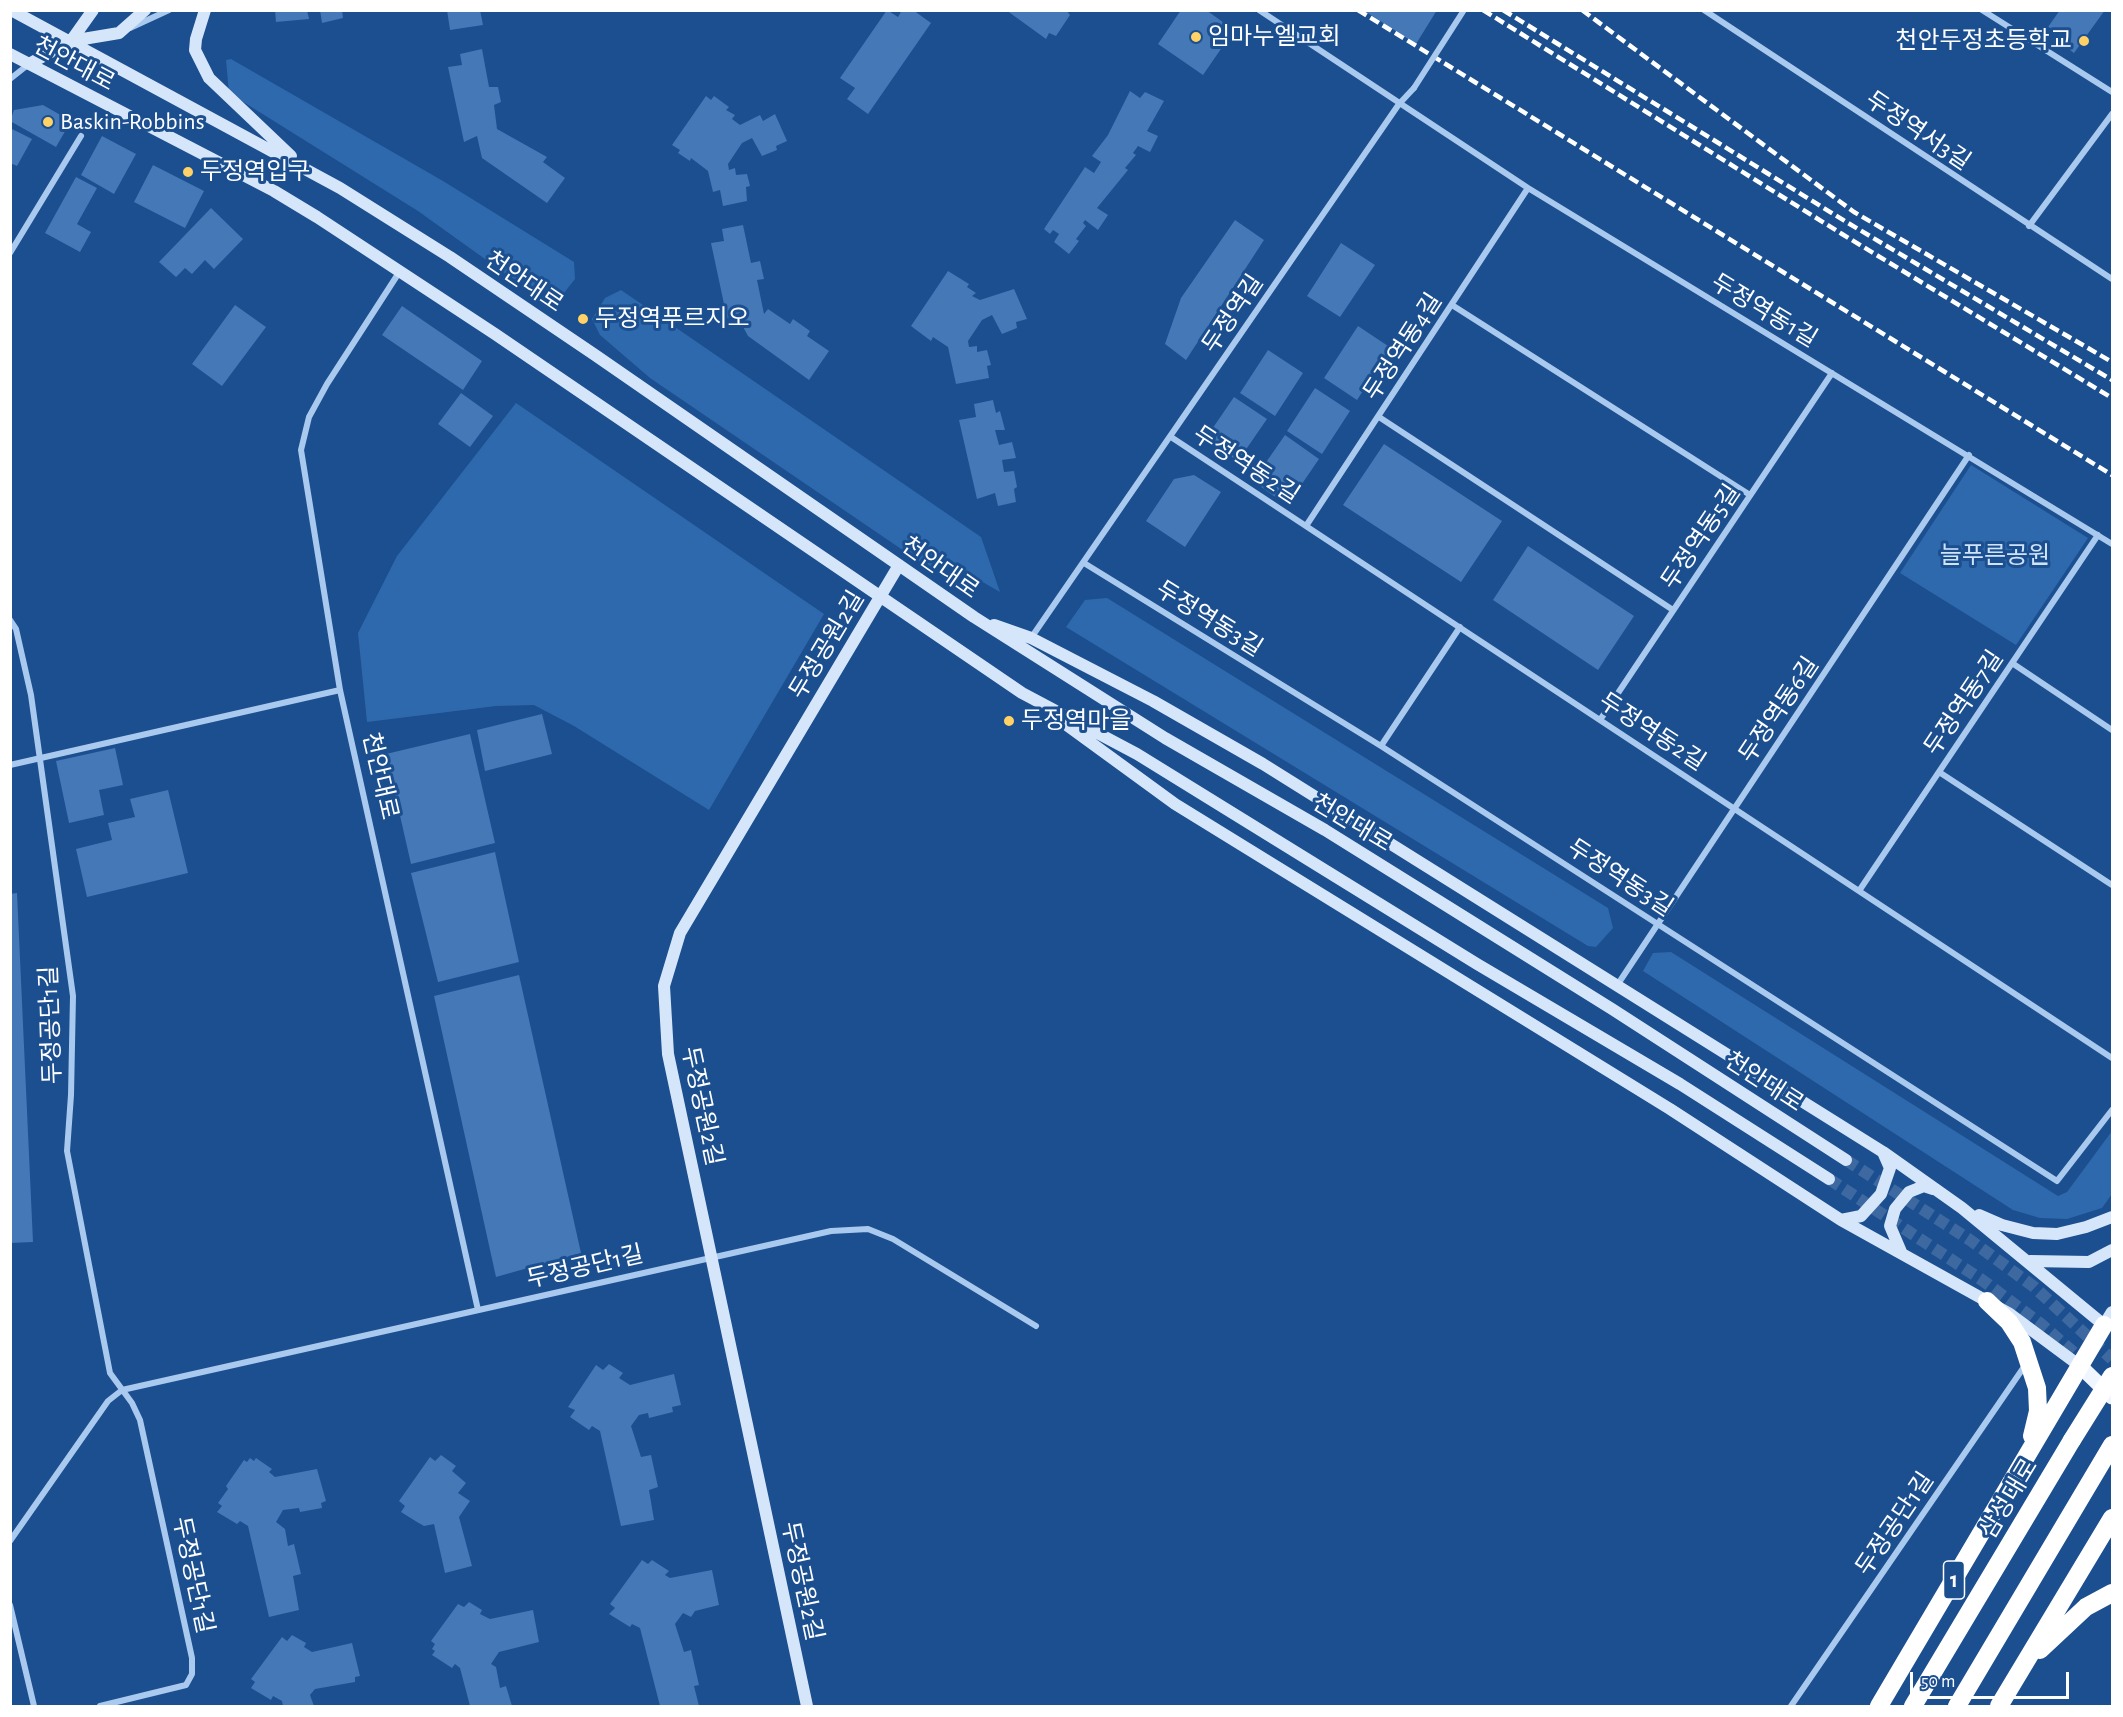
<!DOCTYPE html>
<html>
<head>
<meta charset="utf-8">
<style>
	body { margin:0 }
	#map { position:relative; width:2123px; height:1717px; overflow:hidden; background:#1b4f8f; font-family:"Alegreya Sans",sans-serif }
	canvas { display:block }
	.frame { position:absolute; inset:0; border:12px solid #fff; pointer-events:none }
	.scale { position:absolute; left:1910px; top:1672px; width:159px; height:27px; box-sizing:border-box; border:3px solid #fff; border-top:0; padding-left:8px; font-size:18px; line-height:21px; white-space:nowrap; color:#fff; -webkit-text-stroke:4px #1b4f8f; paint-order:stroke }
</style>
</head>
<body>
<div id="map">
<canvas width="2123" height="1717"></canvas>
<div class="frame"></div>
<div class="scale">50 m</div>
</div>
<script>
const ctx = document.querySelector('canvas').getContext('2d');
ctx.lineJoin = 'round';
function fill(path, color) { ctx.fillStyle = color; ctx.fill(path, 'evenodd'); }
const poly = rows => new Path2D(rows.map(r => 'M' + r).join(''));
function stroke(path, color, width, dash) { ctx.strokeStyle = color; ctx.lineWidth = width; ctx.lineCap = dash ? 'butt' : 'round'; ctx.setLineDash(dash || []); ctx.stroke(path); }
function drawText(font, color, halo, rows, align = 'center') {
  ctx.font = font + ' "Alegreya Sans","Noto Sans KR",sans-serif'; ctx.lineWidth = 6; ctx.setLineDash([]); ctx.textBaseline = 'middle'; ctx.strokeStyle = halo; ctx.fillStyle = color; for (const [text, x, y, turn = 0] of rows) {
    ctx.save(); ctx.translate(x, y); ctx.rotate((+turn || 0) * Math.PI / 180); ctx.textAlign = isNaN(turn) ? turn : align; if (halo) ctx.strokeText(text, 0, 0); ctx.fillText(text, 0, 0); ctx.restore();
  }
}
const green = poly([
	[231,59,443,181,574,262,575,279,560,298,510,277,418,211,229,93,226,60],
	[621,290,981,537,1000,592,943,559,932,570,650,378,600,335,592,319,605,298],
	[516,403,824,614,709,810,574,726,534,705,496,706,367,722,358,633,397,556],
	[1971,465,2088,538,2016,645,1900,573],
	[1107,598,1608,908,1613,928,1596,947,1588,946,1066,627,1085,600],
	[1671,952,2058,1196,2067,1192,2112,1131,2112,1194,2102,1208,2067,1219,2040,1218,2013,1210,1643,971,1653,953]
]);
const building = poly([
	[275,10,307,10,309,19,276,22],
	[320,10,342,10,343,18,322,23],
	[447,10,480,10,483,25,450,30],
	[887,10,898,17,902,10,913,10,931,23,868,114,847,99,855,88,840,78],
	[1006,10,1066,10,1070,15,1056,36,1049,33,1046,39],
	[1181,10,1206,10,1234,30,1203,75,1158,44],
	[1363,10,1437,10,1416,44],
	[2060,10,2105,10,2074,53,2054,38,2058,31,2048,27],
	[482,49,489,87,498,87,501,102,494,105,497,129,547,157,543,162,565,178,547,203,482,158,477,136,464,142,448,67,462,65,460,54],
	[1130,91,1140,98,1145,92,1164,101,1147,131,1158,136,1150,152,1138,146,1133,153,1136,155,1125,168,1128,170,1097,208,1108,215,1098,230,1085,220,1083,223,1086,226,1076,239,1079,241,1069,254,1054,242,1059,234,1053,230,1050,234,1044,229,1085,167,1094,173,1101,162,1092,156,1108,135],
	[706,96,711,100,714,96,729,107,726,110,735,115,732,119,740,125,760,115,763,121,775,114,787,141,776,146,777,150,762,156,752,138,742,143,728,164,729,170,735,168,736,175,747,174,750,186,746,187,747,201,723,206,720,190,713,192,708,171,691,158,690,161,678,153,680,150,672,145],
	[43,105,71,121,56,147,10,121,14,110],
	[10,128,32,139,17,166,10,163],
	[102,136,136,154,114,194,81,175],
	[153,165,204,191,185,228,134,202],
	[76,177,97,188,77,224,91,232,80,252,45,233],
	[211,208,243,239,214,269,205,260,192,274,185,268,176,277,159,262],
	[1235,220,1264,240,1186,360,1165,344,1181,298],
	[743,225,751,263,760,261,764,279,757,280,764,314,768,309,790,324,793,319,810,331,807,336,829,351,809,380,748,336,742,325,745,321,742,312,727,318,711,243,724,241,722,229],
	[1341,243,1375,265,1340,317,1307,296],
	[948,271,969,284,967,287,976,293,972,296,980,300,1014,289,1027,319,1016,322,1017,328,1002,334,992,315,982,320,968,341,969,347,977,346,977,352,987,350,991,365,987,366,989,378,956,384,948,347,933,337,931,341,911,326],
	[235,305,266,327,222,386,192,364],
	[402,306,482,361,463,390,382,335],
	[1358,326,1391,348,1357,400,1324,378],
	[1268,350,1303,373,1275,416,1240,393],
	[1315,388,1350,411,1322,454,1287,431],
	[461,393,493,416,470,447,438,424],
	[1234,397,1267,419,1238,461,1212,444,1210,432],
	[993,400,996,413,1000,411,1005,430,995,430,999,445,1012,442,1016,458,1002,460,1004,472,1014,471,1017,487,1014,489,1016,502,998,506,995,493,977,499,959,420,976,417,974,404],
	[1285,435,1319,459,1295,494,1278,499,1253,481],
	[1384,444,1502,521,1461,582,1343,505],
	[1194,475,1221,492,1185,547,1146,521,1174,479],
	[1528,546,1634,616,1598,670,1493,600],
	[542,714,552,754,485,771,477,730],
	[470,734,495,843,411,864,386,754],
	[115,748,123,785,99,790,104,815,69,823,56,761],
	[168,790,188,873,87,897,76,849,112,840,108,823,135,817,130,799],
	[495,852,519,962,438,982,411,873],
	[17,893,33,1242,10,1243,10,894],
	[519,975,581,1253,496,1277,434,996],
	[609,1364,623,1373,619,1378,630,1385,674,1374,681,1405,672,1407,673,1412,649,1418,648,1413,639,1415,631,1426,641,1457,651,1455,658,1487,649,1490,654,1520,621,1526,600,1431,592,1426,589,1430,570,1417,575,1410,568,1407,596,1365,603,1370],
	[441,1455,456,1466,452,1471,466,1483,458,1493,470,1501,459,1517,472,1566,445,1573,434,1524,424,1526,417,1522,401,1512,405,1506,399,1501,430,1457,435,1461],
	[250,1458,254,1461,256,1458,272,1469,269,1472,275,1477,317,1469,326,1501,321,1503,322,1508,300,1512,299,1508,283,1510,276,1522,285,1529,288,1546,294,1544,301,1574,293,1576,299,1610,269,1617,248,1526,240,1521,237,1524,217,1512,222,1506,218,1503,228,1489,226,1486,244,1460,247,1462],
	[642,1560,648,1564,652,1560,669,1571,665,1575,670,1578,712,1570,719,1605,695,1611,691,1617,683,1613,675,1624,684,1652,691,1650,699,1685,694,1686,699,1706,660,1706,640,1628,632,1624,630,1627,609,1614,615,1608,610,1604],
	[469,1602,482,1610,480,1614,490,1619,533,1610,539,1642,499,1652,491,1664,496,1667,500,1688,506,1686,512,1706,470,1706,460,1668,455,1664,452,1668,432,1655,435,1651,432,1649,435,1644,431,1641,458,1604,464,1607],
	[292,1635,306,1643,304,1647,312,1652,352,1643,360,1676,355,1677,355,1682,315,1689,310,1695,314,1706,283,1706,282,1701,273,1696,271,1700,251,1688,255,1682,251,1679,282,1637,287,1641]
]);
const secondaryTunnel = poly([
	[1846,1160,1970,1240,2033,1286,2112,1359],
	[1829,1179,1982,1280,2041,1324,2088,1365]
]);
const street = poly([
	[1259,10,1528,188,2112,544],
	[1704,10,2112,279],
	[1982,10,2112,92],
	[130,28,169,10],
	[10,79,29,64],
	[2029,226,2112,114],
	[10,253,81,136],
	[400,271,327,384,309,417,301,450,340,690,478,1310],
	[1452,305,1750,495],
	[1379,417,1673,610],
	[1171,437,2112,1058],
	[1306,526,1528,188],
	[1084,563,1381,746,2057,1181,2112,1110],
	[10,620,16,629,31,695,73,996,71,1095,67,1151,110,1373,132,1403,140,1420,192,1658,192,1674,186,1685,100,1706],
	[1031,638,1399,104,1414,88],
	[2012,663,2112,730],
	[1600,720,1832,373],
	[1381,746,1460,627],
	[10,765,340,690],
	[1939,772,2112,885],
	[1859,891,2098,535],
	[1618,984,1969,455],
	[10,1541,108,1401,122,1390,831,1231,868,1229,893,1239,1036,1326],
	[10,1605,34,1706],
	[1791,1706,2026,1364]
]);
const secondary = poly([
	[11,10,340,188,450,257,595,355,974,617,1165,738,1325,830,1612,1009,1846,1160],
	[205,10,196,39,195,50,209,78,291,156],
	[71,41,93,10],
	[10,54,274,191,317,217,495,334,1022,693,1137,754,1477,964,1680,1084,1829,1179],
	[29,64,71,41,119,33,145,10],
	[994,625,1031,638,1153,701,1263,764,1883,1152,1962,1208,2104,1325,2112,1312],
	[1057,718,1175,804,1670,1109,1841,1220,2010,1314,2080,1366],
	[1979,1215,2002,1225,2033,1233,2057,1234,2086,1227,2112,1217],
	[1841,1220,1861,1216,1881,1194,1890,1168,1883,1152],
	[1902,1254,1890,1226,1895,1209,1909,1192,1924,1186,1933,1189],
	[2030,1261,2089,1262,2112,1250],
	[807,1706,668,1054,664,986,680,933,899,565]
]);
const primary = poly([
	[2080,1366,2112,1397]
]);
const highway = poly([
	[1987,1301,2009,1322,2022,1342,2037,1388,2038,1411,2032,1436],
	[2040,1650,2086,1607,2112,1593],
	[1879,1706,2104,1325],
	[1913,1706,2072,1440],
	[1957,1706,2112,1445],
	[1999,1706,2112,1518]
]);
const rail = poly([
	[1358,10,2112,475],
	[1483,10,1842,234,2112,398],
	[1503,10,1848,223,2112,380],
	[1582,10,1854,212,2112,362]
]);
const streetBridge = poly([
	[1414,88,1464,10]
]);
const highwayBridge = poly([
	[2072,1440,2112,1376]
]);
const markers = [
	[1196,37,6,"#ffd166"],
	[2084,41,6,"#ffd166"],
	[48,122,6,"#ffd166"],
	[188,172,6,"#ffd166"],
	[583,319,6,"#ffd166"],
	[1009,721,6,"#ffd166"]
];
const shields = [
	[1954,1580,21]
];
const shieldNames = [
	["1",1954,1580]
];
const poiNames = [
	["임마누엘교회",1208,37],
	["천안두정초등학교",2072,41,"right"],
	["Baskin-Robbins",60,122],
	["두정역입구",200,172],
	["두정역푸르지오",595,319],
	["두정역마을",1021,721]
];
const streetNames = [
	["천안대로",74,64,28],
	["두정역서3길",1918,131,34],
	["천안대로",524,282,34],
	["두정역동1길",1764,311,31],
	["두정역길",1233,314,-56],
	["두정역동4길",1403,347,-57],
	["두정역동2길",1246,465,33],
	["두정역동5길",1701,537,-56],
	["천안대로",940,568,35],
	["두정역동3길",1209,619,32],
	["두정공원2길",827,645,-59],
	["두정역동7길",1964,703,-56],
	["두정역동6길",1779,710,-56],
	["두정역동2길",1652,732,33],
	["천안대로",380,776,77],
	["천안대로",1352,823,31],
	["두정역동3길",1620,878,33],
	["두정공단1길",51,1025,-92],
	["천안대로",1764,1082,33],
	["두정공원2길",702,1106,78],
	["두정공단1길",585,1267,-13],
	["삼성대로",2009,1499,-59],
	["두정공단1길",1895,1524,-56],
	["두정공단1길",193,1575,78],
	["두정공원2길",802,1581,78]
];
const parkNames = [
	["늘푸른공원",1995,556]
];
fill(green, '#2e69ad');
fill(building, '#4478b7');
stroke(secondaryTunnel, '#3d69a0', 12, [12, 6]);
stroke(street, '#a9c9ee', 6);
stroke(secondary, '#d6e6fa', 12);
stroke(primary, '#f0f6ff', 15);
stroke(highway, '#fff', 18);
stroke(rail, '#fff', 4.5, [10, 4.5]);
stroke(streetBridge, '#a9c9ee', 6);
stroke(highwayBridge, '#fff', 18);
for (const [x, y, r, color] of markers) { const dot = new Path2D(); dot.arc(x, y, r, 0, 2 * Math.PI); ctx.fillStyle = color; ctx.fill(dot); stroke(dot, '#1b4f8f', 2); }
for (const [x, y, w] of shields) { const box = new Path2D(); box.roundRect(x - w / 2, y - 19, w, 38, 4.5); ctx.fillStyle = '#1b4f8f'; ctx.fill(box); stroke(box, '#fff', 1.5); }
drawText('bold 22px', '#fff', null, shieldNames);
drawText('24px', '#fff', '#1b4f8f', poiNames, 'left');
drawText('24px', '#fff', '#1b4f8f', streetNames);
drawText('24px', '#cfe3fa', '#1b4f8f', parkNames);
</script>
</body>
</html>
